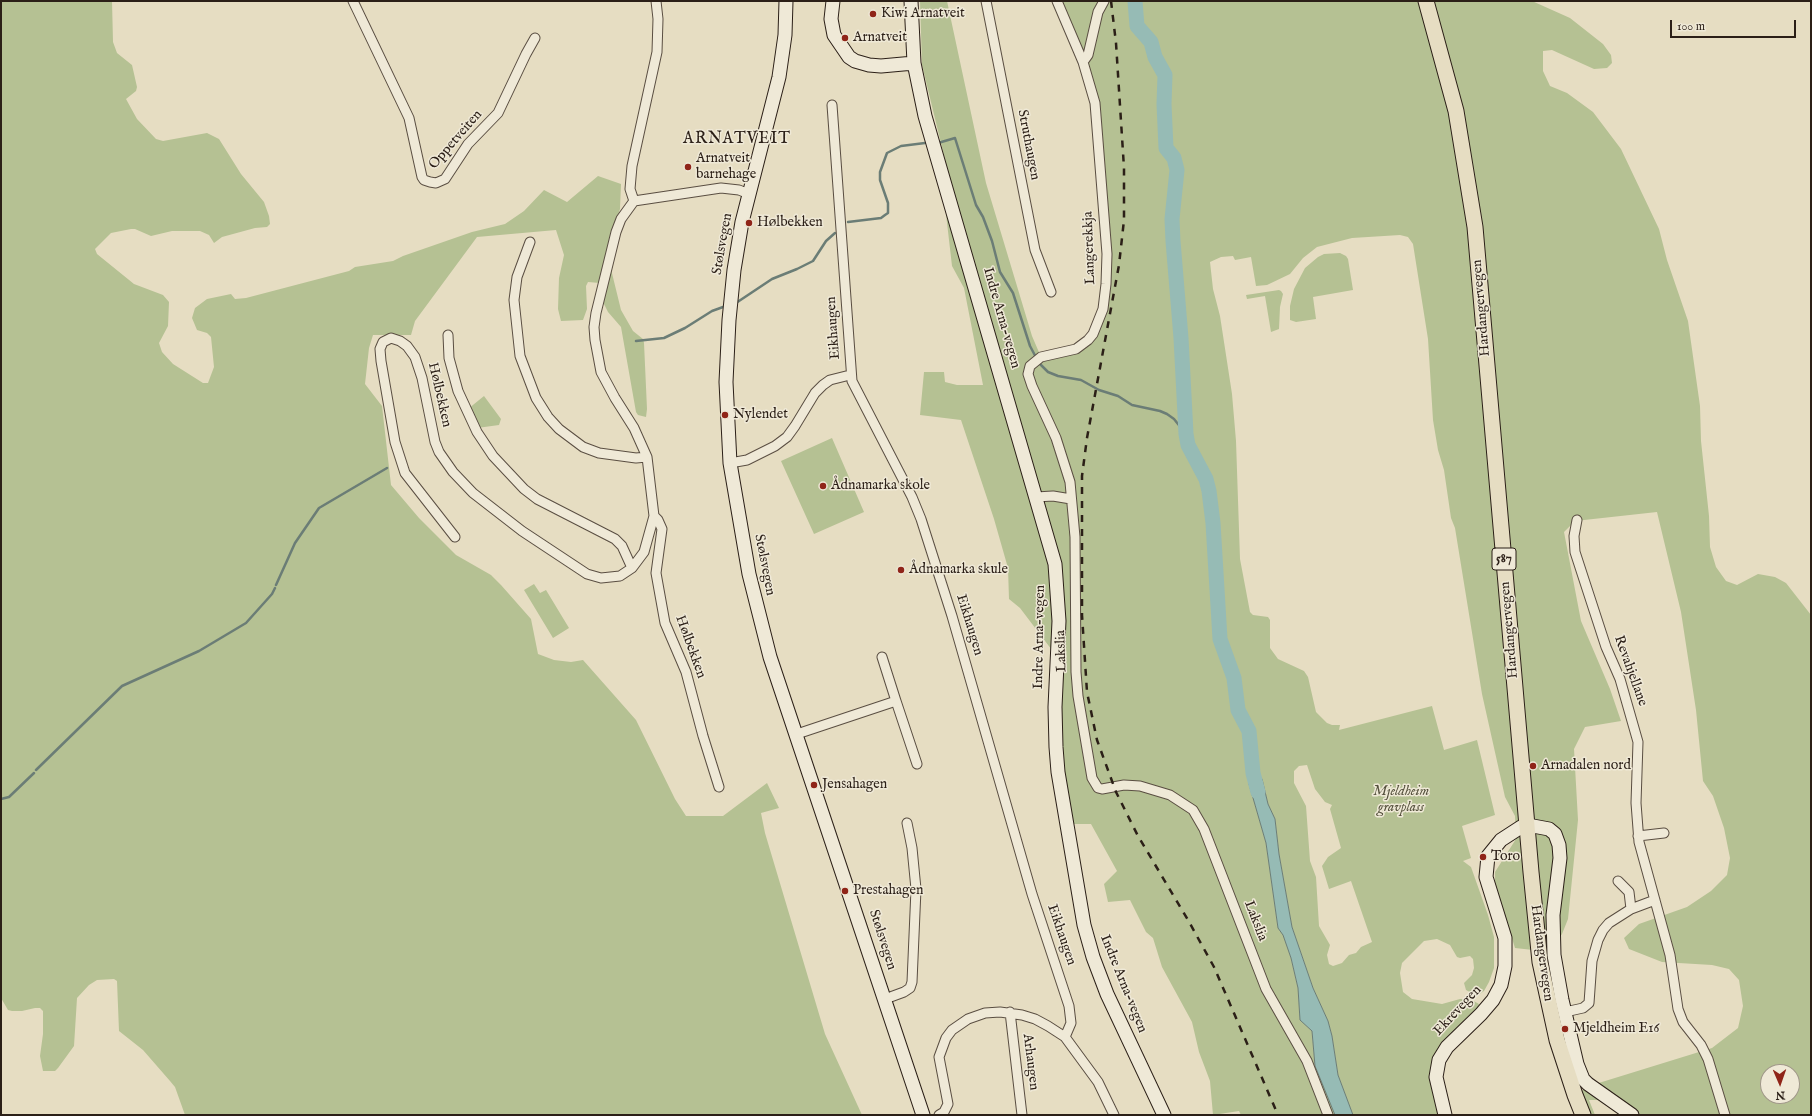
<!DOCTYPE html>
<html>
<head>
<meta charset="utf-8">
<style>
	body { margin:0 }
	#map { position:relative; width:1812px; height:1116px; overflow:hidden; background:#e6ddc2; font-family:"IM FELL English",serif }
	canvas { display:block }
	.frame { position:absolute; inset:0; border:2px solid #2b1f17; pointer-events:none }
	.north { position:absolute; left:1760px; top:1064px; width:40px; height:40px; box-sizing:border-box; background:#efe9d7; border:1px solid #a1988a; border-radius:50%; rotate:178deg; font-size:11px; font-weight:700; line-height:16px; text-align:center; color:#2b1f17 }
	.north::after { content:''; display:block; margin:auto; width:14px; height:18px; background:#8f2418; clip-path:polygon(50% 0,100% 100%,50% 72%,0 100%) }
	.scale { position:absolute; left:1670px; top:20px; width:126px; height:18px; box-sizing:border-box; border:2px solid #2b1f17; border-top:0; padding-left:5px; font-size:12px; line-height:14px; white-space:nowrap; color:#2b1f17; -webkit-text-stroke:3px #efe9d7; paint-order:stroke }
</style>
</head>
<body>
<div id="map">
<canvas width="1812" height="1116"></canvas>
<div class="frame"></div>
<div class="north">N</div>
<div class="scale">100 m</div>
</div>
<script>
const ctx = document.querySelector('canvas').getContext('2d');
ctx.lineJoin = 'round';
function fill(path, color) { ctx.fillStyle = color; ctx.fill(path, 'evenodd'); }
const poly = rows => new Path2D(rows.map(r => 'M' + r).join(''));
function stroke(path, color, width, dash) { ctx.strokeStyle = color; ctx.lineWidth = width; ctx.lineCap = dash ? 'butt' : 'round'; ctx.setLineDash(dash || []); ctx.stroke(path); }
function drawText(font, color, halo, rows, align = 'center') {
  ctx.font = font + ' "IM FELL English",serif'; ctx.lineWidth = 3; ctx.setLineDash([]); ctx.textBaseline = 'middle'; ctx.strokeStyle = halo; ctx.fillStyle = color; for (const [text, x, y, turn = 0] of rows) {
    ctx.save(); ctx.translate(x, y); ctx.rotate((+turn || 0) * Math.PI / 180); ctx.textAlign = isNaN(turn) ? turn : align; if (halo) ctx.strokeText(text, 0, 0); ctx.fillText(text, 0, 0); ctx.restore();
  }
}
const green = poly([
	[1,1,112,1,113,42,117,53,132,65,137,87,136,91,126,99,137,119,156,139,163,141,207,133,219,139,241,174,264,202,269,216,270,224,267,227,255,228,222,237,214,243,209,235,200,231,172,231,151,236,135,229,131,229,111,233,95,249,97,254,134,284,163,295,169,302,168,326,159,343,162,352,173,364,203,383,208,383,214,367,211,337,207,333,197,330,192,318,195,308,207,299,231,294,235,299,246,298,349,271,355,267,393,261,403,256,472,232,505,224,524,211,544,190,567,202,598,176,621,184,620,209,605,255,609,261,621,310,633,331,643,339,644,343,647,409,646,417,638,415,636,412,621,327,608,312,604,304,604,291,600,283,588,282,586,286,587,309,583,320,561,321,558,309,559,278,564,255,556,230,477,237,415,321,411,335,373,335,369,348,365,384,382,406,391,485,419,518,456,555,491,575,501,585,531,619,538,654,554,660,571,662,583,660,636,720,675,799,686,816,723,816,767,783,779,808,761,813,765,833,825,1034,862,1115,185,1115,175,1087,170,1081,143,1050,119,1031,117,981,114,979,97,980,89,985,77,998,74,1046,58,1068,55,1071,43,1071,40,1056,43,1034,43,1011,40,1008,35,1008,22,1011,12,1011,8,1010,1,998],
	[920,1,947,1,986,183,1032,336,1041,357,1088,340,1105,296,1095,103,1057,1,1532,1,1570,18,1603,44,1611,55,1612,63,1607,68,1594,69,1552,50,1543,51,1543,71,1550,86,1567,93,1593,112,1621,149,1659,229,1667,260,1688,321,1700,406,1701,441,1709,516,1710,547,1716,567,1726,581,1737,585,1758,574,1775,577,1786,583,1811,615,1811,1115,1624,1115,1600,1100,1589,1100,1595,1115,1578,1115,1574,1096,1589,1086,1712,1048,1738,1028,1743,1006,1739,980,1729,969,1712,965,1662,962,1629,949,1624,938,1639,924,1687,907,1711,891,1727,875,1730,858,1724,828,1713,796,1703,781,1696,710,1681,612,1657,512,1575,521,1564,532,1581,621,1610,689,1621,721,1585,727,1574,749,1578,820,1568,919,1562,934,1551,952,1515,948,1495,884,1495,872,1516,839,1515,816,1505,797,1482,694,1455,528,1451,518,1444,470,1438,450,1433,420,1428,339,1413,244,1408,237,1400,235,1352,238,1317,247,1303,258,1290,274,1267,285,1256,286,1251,257,1235,260,1233,256,1221,257,1210,262,1213,289,1220,316,1232,394,1236,441,1240,559,1250,612,1253,615,1268,617,1270,620,1270,648,1278,659,1304,671,1308,677,1316,712,1327,723,1332,725,1340,725,1339,730,1432,706,1444,750,1477,740,1495,815,1462,826,1471,858,1463,861,1471,867,1488,915,1494,937,1494,968,1489,982,1484,991,1477,996,1466,990,1464,983,1472,975,1474,968,1473,959,1470,956,1460,958,1457,957,1450,945,1437,939,1424,941,1402,963,1400,973,1403,992,1412,999,1442,1004,1460,999,1470,999,1479,1004,1477,1013,1447,1037,1433,1057,1431,1079,1444,1115,1353,1115,1338,1075,1332,1036,1328,1021,1313,988,1292,927,1279,854,1275,819,1268,804,1262,779,1249,784,1266,843,1278,928,1283,934,1291,958,1298,988,1300,1019,1312,1031,1315,1066,1335,1115,1241,1115,1239,1111,1213,1115,1210,1081,1199,1052,1192,1022,1162,967,1153,938,1146,932,1130,900,1108,902,1104,884,1117,871,1091,824,1071,824,1060,741,1061,662,1020,608,1009,599,1008,568,994,519,961,420,920,415,924,372,944,372,945,382,957,385,983,385,964,288,952,266,946,214,956,205,922,65],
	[1307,765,1315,789,1325,802,1332,805,1330,809,1341,848,1328,857,1322,866,1329,889,1351,881,1372,942,1361,947,1356,953,1349,955,1342,963,1333,966,1329,964,1327,955,1330,945,1319,926,1316,877,1310,861,1306,806,1294,783,1294,771,1299,766],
	[1768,1072,1792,1072,1792,1096,1768,1096],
	[1340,253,1346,256,1348,259,1353,290,1313,297,1316,319,1296,322,1290,320,1290,306,1294,289,1305,268,1318,257,1324,254],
	[1279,290,1281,291,1283,294,1280,307,1279,329,1271,332,1265,296,1247,299,1246,295],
	[484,396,501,419,499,425,477,428,468,409],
	[832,438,864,512,814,534,781,461],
	[534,584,540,593,546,590,569,628,553,638,524,590]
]);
const water = poly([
	[1253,773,1257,773,1262,779,1268,804,1275,819,1279,854,1292,927,1313,988,1328,1021,1332,1036,1338,1075,1353,1115,1335,1115,1315,1066,1312,1031,1300,1020,1298,988,1291,958,1283,935,1278,928,1266,843,1249,784,1249,775,1253,773]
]);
const stream = poly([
	[938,143,955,138,976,205,983,217,992,241,1000,272,1013,293,1030,346,1039,363,1048,372,1058,376,1081,380,1099,390,1118,396,1132,405,1160,411,1167,414,1174,419,1186,434],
	[848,222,881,218,885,215,888,213,888,203,880,180,880,172,887,153,901,146,925,143],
	[736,303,772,279,797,269,813,261,826,241,835,233],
	[636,341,664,338,685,328,712,311,723,307],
	[276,585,295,543,319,508,387,468],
	[36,770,122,686,199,651,246,623,272,594,275,588],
	[1,799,9,797,34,773]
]);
const river = poly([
	[1135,1,1137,26,1151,42,1155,57,1165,75,1164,104,1166,148,1174,158,1177,170,1172,219,1173,241,1181,338,1186,434,1188,445,1206,479,1209,491,1213,523,1220,639,1234,678,1238,710,1249,731,1253,773,1258,792]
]);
const street = poly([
	[353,1,409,118,422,177,424,180,430,182,436,183,445,179,468,144,498,113,526,54,535,38],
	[986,1,1035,250,1051,292],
	[1057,1,1083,62,1095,103,1107,254,1106,284,1103,309,1093,334,1088,340,1076,349,1041,357,1030,366,1028,374,1032,386,1056,438,1070,482,1075,537,1076,672,1078,696,1092,778,1098,788,1102,789,1124,785,1140,786,1170,795,1193,810,1204,829,1266,989,1307,1061,1328,1115],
	[1083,62,1088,55,1098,12,1104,1],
	[832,105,852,381,912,497,921,519,952,616,1032,894,1069,1006,1071,1023,1065,1037],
	[634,201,630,189,632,166,657,52,658,19,656,1],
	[530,242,517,277,514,300,520,356,536,398,548,417,559,429,583,447,599,453,636,458,647,457],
	[448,335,449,358,458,391,477,432,493,456,524,489,537,499,615,539,622,546,632,568],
	[730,463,747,460,775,446,787,437,795,426,815,393,823,385,830,380,850,375],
	[1036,497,1053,496,1071,499],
	[654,516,658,520,662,529,656,573,665,623,686,672,703,736,719,787],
	[1577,520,1574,536,1575,552,1606,647,1620,679,1638,742,1636,803,1639,842,1670,955,1678,1009,1683,1022,1701,1045,1708,1059,1725,1115],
	[455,537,405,473,395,442,381,361,380,349,383,342,391,338,400,341,407,346,415,357,422,378,435,442,439,452,453,472,473,493,522,531,587,574,601,578,620,576,632,568,644,552,654,516,647,457,634,428,615,398,601,372,595,340,594,327,596,313,616,232,621,219,634,201,721,188,739,190,749,194],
	[896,701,917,764],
	[797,734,896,701,882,657],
	[1638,836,1664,833],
	[1618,881,1629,892,1631,909],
	[885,999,904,992,910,988,912,982,916,889,912,848,907,823],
	[1010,1012,1022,1115],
	[1565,1012,1583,1008,1589,1003,1592,961,1598,940,1603,930,1609,923,1631,909,1655,900],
	[939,1115,944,1112,948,1104,939,1057,946,1038,952,1030,968,1019,985,1013,1000,1012,1022,1015,1035,1019,1048,1026,1065,1037,1098,1082,1114,1115]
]);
const secondary = poly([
	[786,1,785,35,779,77,742,222,734,270,729,320,726,382,730,463,749,574,770,657,923,1115],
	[833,1,831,19,834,35,849,57,855,61,869,65,881,66,914,63],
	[911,1,914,63,925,116,1055,564,1059,621,1055,707,1056,747,1058,772,1084,925,1093,957,1107,994,1164,1115],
	[1533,826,1549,829,1555,834,1559,845,1560,858,1553,915,1554,955,1562,1000,1577,1064,1583,1079,1588,1084,1632,1115],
	[1445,1115,1436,1077,1439,1060,1447,1047,1481,1014,1493,1000,1501,985,1505,966,1505,938,1486,877,1488,856,1501,840,1521,827]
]);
const primary = poly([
	[1426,1,1456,111,1475,227,1531,872,1540,962,1557,1040,1575,1095,1583,1115]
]);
const rail = poly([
	[1111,1,1116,43,1124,168,1124,220,1119,265,1087,438,1082,476,1082,615,1087,692,1097,740,1116,792,1138,836,1188,920,1214,967,1278,1115]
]);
const markers = [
	[873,14,4,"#8f2418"],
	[845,38,4,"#8f2418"],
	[688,167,4,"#8f2418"],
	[749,223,4,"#8f2418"],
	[725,415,4,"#8f2418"],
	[823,486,4,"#8f2418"],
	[901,570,4,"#8f2418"],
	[1533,766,4,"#8f2418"],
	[814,785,4,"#8f2418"],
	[1483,857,4,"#8f2418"],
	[845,891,4,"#8f2418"],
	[1565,1029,4,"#8f2418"]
];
const shields = [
	[1504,559,24]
];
const shieldNames = [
	["587",1504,559]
];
const poiNames = [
	["Kiwi Arnatveit",881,14],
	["Arnatveit",853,38],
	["Arnatveit",696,159],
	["barnehage",696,175],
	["Hølbekken",757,223],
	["Nylendet",733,415],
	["Ådnamarka skole",831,486],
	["Ådnamarka skule",909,570],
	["Arnadalen nord",1541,766],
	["Jensahagen",822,785],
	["Toro",1491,857],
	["Prestahagen",853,891],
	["Mjeldheim E16",1573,1029]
];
const streetNames = [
	["Oppetveiten",456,140,-49],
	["Struthaugen",1028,145,79],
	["Stølsvegen",723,244,-80],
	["Langerekkja",1090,248,-92],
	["Hardangervegen",1482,308,-95],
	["Indre Arna-vegen",1001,318,74],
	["Eikhaugen",834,328,-94],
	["Hølbekken",439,395,77],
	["Stølsvegen",764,565,79],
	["Eikhaugen",969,625,73],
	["Hardangervegen",1510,630,-95],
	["Indre Arna-vegen",1040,637,-89],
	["Hølbekken",690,647,70],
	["Lakslia",1062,651,-92],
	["Revahjellane",1630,671,70],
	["Lakslia",1255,921,69],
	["Eikhaugen",1061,935,71],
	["Stølsvegen",882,940,72],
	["Hardangervegen",1541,953,82],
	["Indre Arna-vegen",1123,984,68],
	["Ekrevegen",1458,1011,-47],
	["Arhaugen",1030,1062,83]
];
const parkNames = [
	["Mjeldheim",1401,792],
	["gravplass",1401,808]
];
const quarterNames = [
	["ARNATVEIT",737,140]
];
fill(green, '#b5c193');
fill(water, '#96bbb5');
stroke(water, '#6b7d76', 1);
stroke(stream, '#6b7d76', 2.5);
stroke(river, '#96bbb5', 15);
stroke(street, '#5a4e42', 11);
stroke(secondary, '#2b1f17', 15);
stroke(primary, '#2b1f17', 17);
stroke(street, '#efe9d7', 9);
stroke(secondary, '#efe9d7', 13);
stroke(primary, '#e6ddc2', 15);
stroke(rail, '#2b1f17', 2.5, [7, 7]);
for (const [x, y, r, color] of markers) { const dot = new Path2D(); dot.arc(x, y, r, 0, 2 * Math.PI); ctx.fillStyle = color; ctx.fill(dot); stroke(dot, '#efe9d7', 1.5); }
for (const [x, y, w] of shields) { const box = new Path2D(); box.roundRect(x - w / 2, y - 11, w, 22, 3); ctx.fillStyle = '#efe9d7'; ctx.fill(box); stroke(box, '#2b1f17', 1); }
drawText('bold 13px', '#2b1f17', null, shieldNames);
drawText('14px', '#2b1f17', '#efe9d7', poiNames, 'left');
drawText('14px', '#2b1f17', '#efe9d7', streetNames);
drawText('italic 14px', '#54503c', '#efe9d7', parkNames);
ctx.letterSpacing = '1px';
drawText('16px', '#2b1f17', '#efe9d7', quarterNames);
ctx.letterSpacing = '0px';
</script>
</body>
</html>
